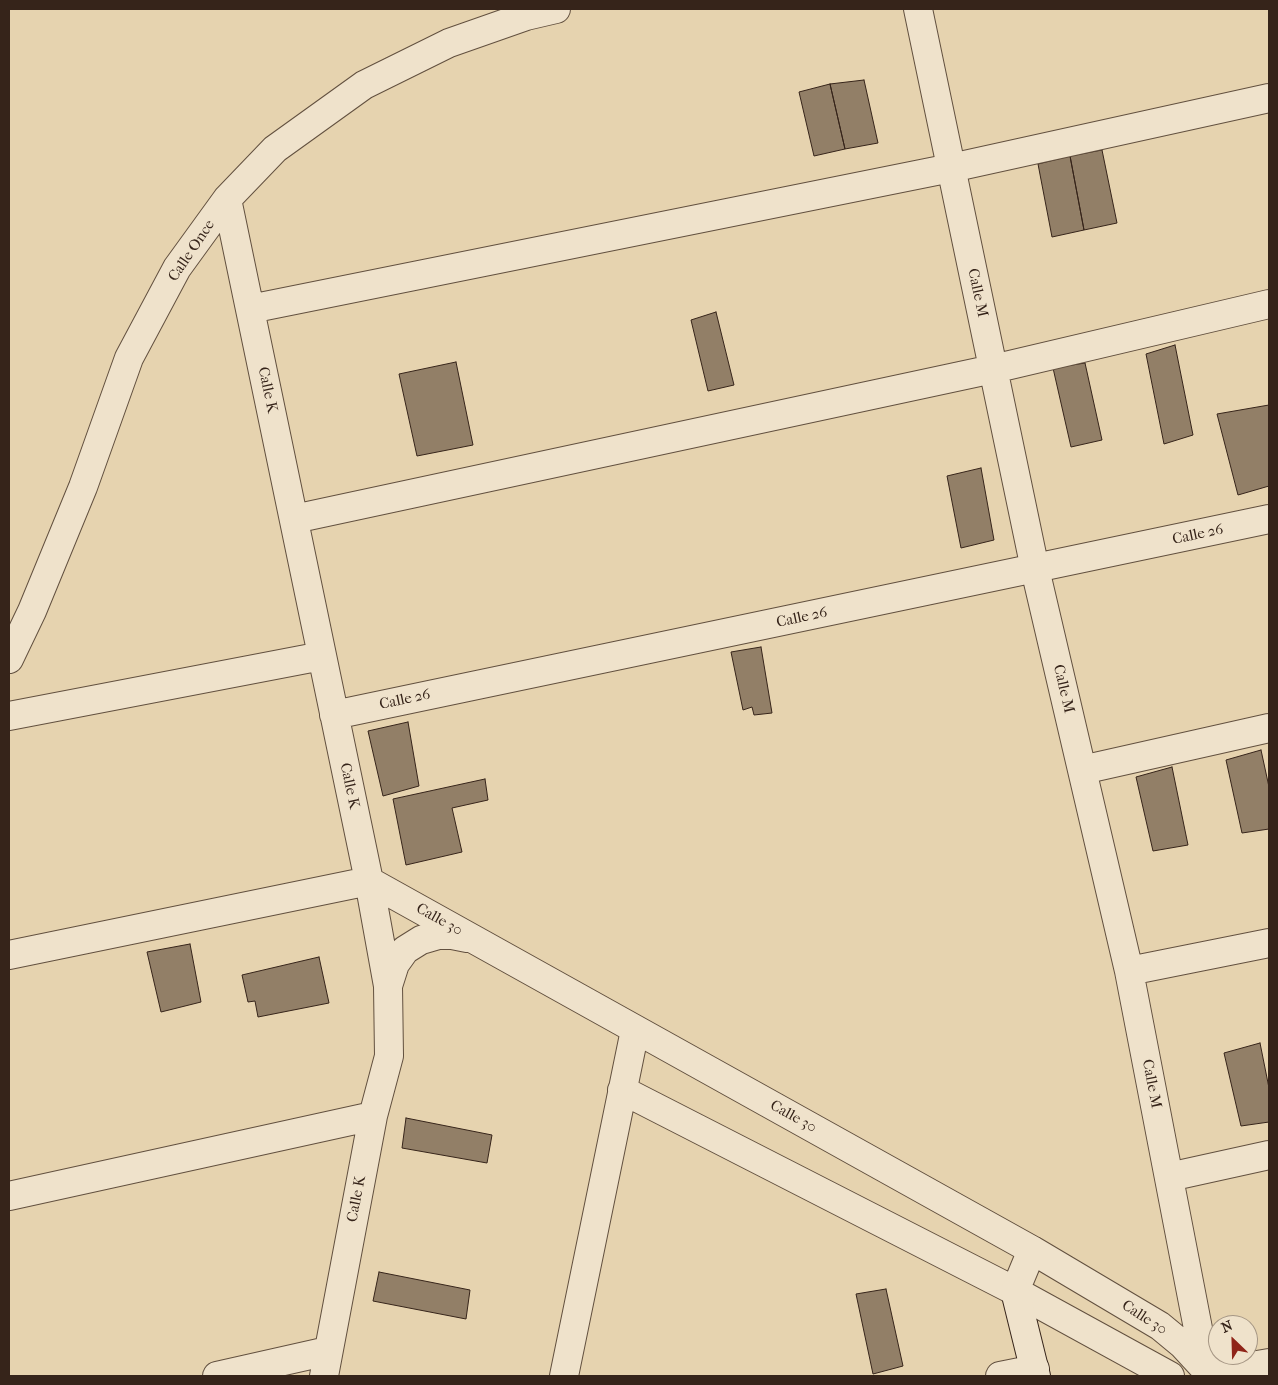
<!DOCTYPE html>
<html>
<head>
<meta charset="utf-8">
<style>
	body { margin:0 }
	#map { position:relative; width:1278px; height:1385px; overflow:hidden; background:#e6d3af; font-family:"IM FELL French Canon",serif }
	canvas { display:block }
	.frame { position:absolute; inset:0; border:10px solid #36241a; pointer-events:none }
	.north { position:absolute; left:1208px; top:1315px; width:50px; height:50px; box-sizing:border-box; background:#efe2cb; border:1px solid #a59684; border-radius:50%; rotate:336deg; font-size:14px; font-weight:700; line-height:20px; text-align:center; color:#36241a }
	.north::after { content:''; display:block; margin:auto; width:18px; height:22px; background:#8f2418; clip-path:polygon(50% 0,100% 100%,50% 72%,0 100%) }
</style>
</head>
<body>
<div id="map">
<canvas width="1278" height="1385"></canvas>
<div class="frame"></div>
<div class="north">N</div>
</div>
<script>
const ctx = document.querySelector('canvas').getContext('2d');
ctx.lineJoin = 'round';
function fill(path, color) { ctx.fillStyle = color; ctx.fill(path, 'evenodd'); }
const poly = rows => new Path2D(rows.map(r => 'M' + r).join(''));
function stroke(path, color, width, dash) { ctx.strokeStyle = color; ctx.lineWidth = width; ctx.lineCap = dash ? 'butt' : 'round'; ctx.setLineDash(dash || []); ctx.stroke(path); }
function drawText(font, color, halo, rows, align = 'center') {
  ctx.font = font + ' "IM FELL French Canon",serif'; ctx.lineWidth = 5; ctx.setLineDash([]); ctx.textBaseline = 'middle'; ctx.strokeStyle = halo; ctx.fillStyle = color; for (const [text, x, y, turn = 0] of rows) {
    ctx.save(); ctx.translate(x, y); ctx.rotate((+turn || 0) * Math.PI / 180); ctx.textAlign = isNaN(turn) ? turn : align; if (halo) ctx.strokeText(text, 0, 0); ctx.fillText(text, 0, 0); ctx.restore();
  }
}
const building = poly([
	[864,80,878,143,845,149,830,84,864,80],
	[830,84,845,149,814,156,799,92,830,84],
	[1102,150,1117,223,1084,230,1070,156,1102,150],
	[1070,156,1084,230,1052,237,1038,164,1070,156],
	[716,312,734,385,708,391,691,320,716,312],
	[1175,345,1193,435,1164,444,1146,354,1175,345],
	[456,362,473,445,417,456,399,374,456,362],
	[1085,363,1102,440,1071,447,1053,368,1085,363],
	[1269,405,1269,486,1238,495,1217,414,1269,405],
	[981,468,994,540,961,548,947,476,981,468],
	[761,647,772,713,754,715,752,707,743,710,731,652,761,647],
	[408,722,419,786,383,796,368,731,408,722],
	[1261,750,1269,787,1269,829,1242,833,1226,760,1261,750],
	[1172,767,1188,845,1153,851,1136,777,1172,767],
	[485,779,488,800,452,808,462,852,406,865,393,799,485,779],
	[190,944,201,1002,161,1012,147,952,190,944],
	[319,957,329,1003,258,1017,255,1001,248,1002,242,975,319,957],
	[1260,1043,1269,1088,1269,1122,1241,1126,1224,1053,1260,1043],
	[406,1118,492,1135,487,1163,402,1148,406,1118],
	[379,1272,470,1290,466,1319,373,1301,379,1272],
	[886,1289,903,1366,873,1374,856,1294,886,1289]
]);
const street = poly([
	[918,9,1035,569,1129,971,1206,1370],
	[227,199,369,881,388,986,389,1056,373,1116,324,1376],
	[250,309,951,168,1269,98],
	[294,519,993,369,1269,304],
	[9,659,32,611,83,487,129,358,177,268,227,199,275,149,364,85,449,43,526,16,556,9],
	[334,715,1269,519],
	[9,716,322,656],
	[1082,770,1269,728],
	[9,955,369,881,1032,1250,1160,1326,1183,1345,1206,1370],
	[1129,971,1269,943],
	[388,986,395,964,405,950,421,940,438,935,452,935,467,938],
	[622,1090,1015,1291,1170,1376],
	[1169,1177,1269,1155],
	[9,1196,373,1116],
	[1015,1291,1032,1250],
	[1206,1370,1239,1368,1269,1363],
	[217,1376,328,1351],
	[564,1376,635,1030],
	[1000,1376,1035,1369]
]);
const secondary = poly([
	[1015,1291,1036,1376],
	[1206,1370,1207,1376]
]);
const streetNames = [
	["Calle Once",192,251,-56],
	["Calle M",977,293,78],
	["Calle K",267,390,78],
	["Calle 26",1198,535,-12],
	["Calle 26",802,618,-12],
	["Calle M",1063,689,77],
	["Calle 26",405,700,-12],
	["Calle K",349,786,78],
	["Calle 30",439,920,29],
	["Calle M",1151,1084,79],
	["Calle 30",793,1117,29],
	["Calle K",357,1199,-79],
	["Calle 30",1144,1318,33]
];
fill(building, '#927f67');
stroke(building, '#36241a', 1);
stroke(street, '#62503f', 30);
stroke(secondary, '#36241a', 30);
stroke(street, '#efe2cb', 28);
stroke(secondary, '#efe2cb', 28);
drawText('15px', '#36241a', '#efe2cb', streetNames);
</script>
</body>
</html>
